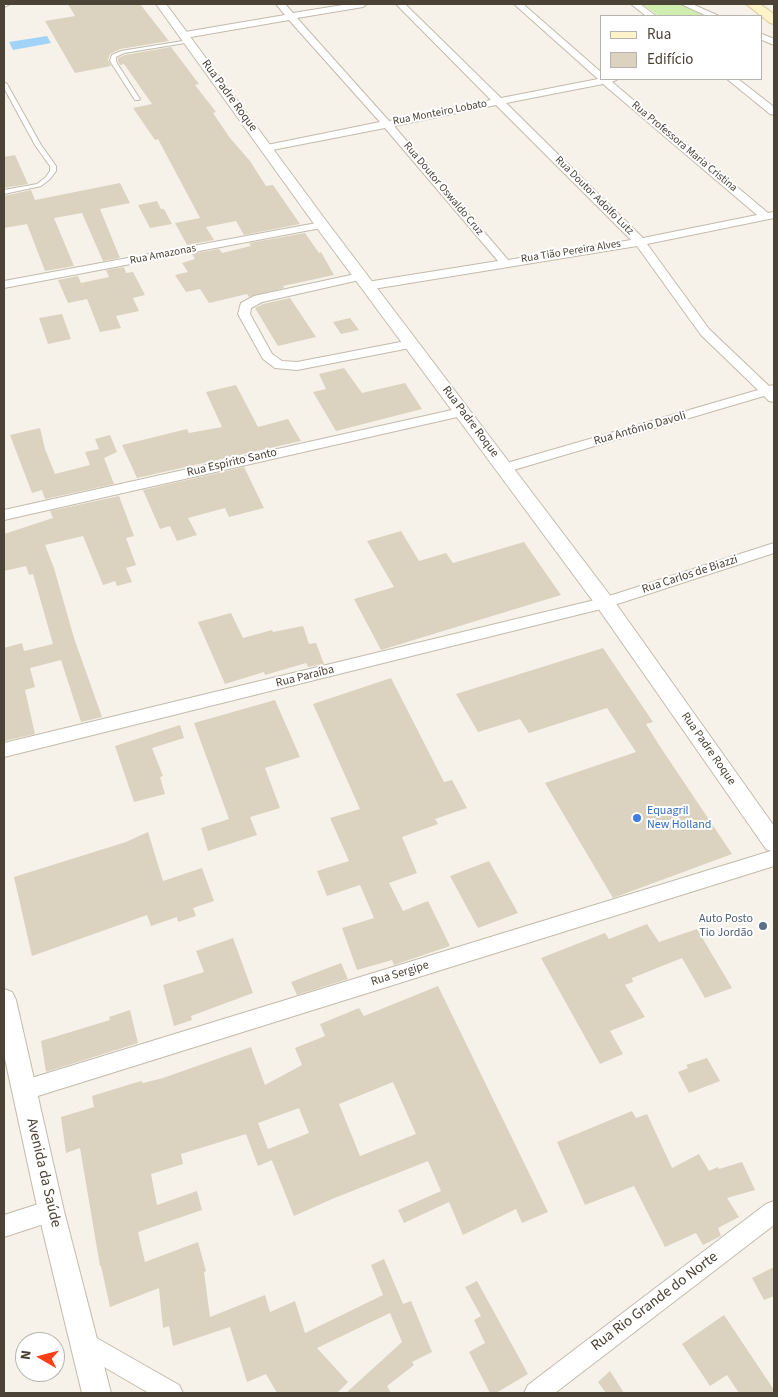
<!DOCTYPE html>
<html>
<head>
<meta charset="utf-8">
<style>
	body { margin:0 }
	#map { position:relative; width:778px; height:1397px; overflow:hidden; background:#f6f2e9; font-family:"Source Sans 3",sans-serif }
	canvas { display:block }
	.frame { position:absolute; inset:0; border:5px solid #4b4336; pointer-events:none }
	.legend { position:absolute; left:600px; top:15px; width:162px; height:65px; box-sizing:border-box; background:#fff; border:1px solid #b7b4af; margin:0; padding:6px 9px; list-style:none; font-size:15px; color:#4b4336 }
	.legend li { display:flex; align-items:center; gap:10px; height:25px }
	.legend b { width:25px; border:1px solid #b7b4af }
	.north { position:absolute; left:15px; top:1332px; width:50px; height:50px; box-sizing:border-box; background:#fff; border:1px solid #b7b4af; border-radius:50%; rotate:278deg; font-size:14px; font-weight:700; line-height:20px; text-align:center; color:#4b4336 }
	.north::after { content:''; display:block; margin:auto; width:18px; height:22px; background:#ff3f17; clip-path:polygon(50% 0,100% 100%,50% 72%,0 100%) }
</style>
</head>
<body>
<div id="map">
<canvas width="778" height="1397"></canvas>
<div class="frame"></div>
<ul class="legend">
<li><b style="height:6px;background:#fff3ca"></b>Rua</li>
<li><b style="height:14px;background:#dcd2c0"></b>Edifício</li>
</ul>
<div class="north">N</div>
</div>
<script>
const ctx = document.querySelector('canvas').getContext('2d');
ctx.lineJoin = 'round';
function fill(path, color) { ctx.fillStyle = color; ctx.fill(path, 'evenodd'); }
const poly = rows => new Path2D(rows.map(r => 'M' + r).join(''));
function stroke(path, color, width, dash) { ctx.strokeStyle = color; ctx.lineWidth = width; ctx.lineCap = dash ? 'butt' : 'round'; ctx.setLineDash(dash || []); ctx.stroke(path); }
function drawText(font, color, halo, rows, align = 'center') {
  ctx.font = font + ' "Source Sans 3",sans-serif'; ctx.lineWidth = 4; ctx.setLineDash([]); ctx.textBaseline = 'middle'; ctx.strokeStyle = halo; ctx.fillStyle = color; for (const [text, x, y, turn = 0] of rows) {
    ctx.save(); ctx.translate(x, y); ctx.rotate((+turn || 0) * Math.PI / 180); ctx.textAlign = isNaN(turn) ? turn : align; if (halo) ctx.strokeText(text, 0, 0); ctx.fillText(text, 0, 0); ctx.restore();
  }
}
const green = poly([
	[642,4,680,4,709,16,659,16]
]);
const water = poly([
	[47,36,51,43,13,50,9,42]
]);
const building = poly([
	[68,4,140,4,169,41,120,49,110,54,108,60,111,66,75,73,45,21,75,16],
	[171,47,199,84,195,85,216,112,213,113,230,138,250,161,266,186,273,185,300,224,244,235,236,221,206,227,214,240,187,245,175,223,200,218,158,139,155,140,133,108,152,104,124,64,120,65,118,61,118,58,125,55],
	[15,155,28,184,4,188,4,157],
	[120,183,130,203,100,209,120,258,103,261,82,213,54,218,74,266,45,271,27,224,4,228,4,196,31,190,35,200],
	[157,201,161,209,164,209,172,224,150,228,138,205],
	[305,233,319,253,321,252,334,275,283,286,284,288,249,297,247,294,209,303,200,289,186,292,175,275,188,272,182,263,195,259,192,254,219,249,222,253,251,246,249,243],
	[124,267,126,273,133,272,145,295,133,298,139,311,116,316,121,328,100,332,87,299,68,303,58,280,78,276,81,283,109,277,106,270],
	[290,298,316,337,278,346,255,308,263,304],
	[62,314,71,339,48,344,39,318],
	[350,318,359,330,341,334,333,322],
	[344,368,362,393,405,383,422,409,336,431,313,392,326,389,319,374],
	[236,385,258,427,288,419,301,441,137,478,122,445,187,429,189,433,222,427,206,392],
	[40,428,45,449,55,474,90,465,85,452,99,449,95,439,110,435,117,452,104,458,114,484,45,499,42,490,32,493,10,435],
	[244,467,264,508,229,517,225,508,188,518,197,535,177,541,170,526,160,529,143,490],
	[119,496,134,536,126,538,136,565,126,568,132,582,117,586,115,581,103,585,83,536,45,545,54,568,74,638,102,717,81,722,61,660,30,668,35,687,25,690,35,734,4,741,4,648,22,643,24,651,53,644,33,574,29,575,26,566,4,571,4,534,53,518,50,511],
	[401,531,419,561,446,553,453,563,524,542,561,595,381,650,354,599,394,587,367,541],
	[231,613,243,638,272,630,273,632,303,626,309,644,316,643,324,664,308,667,306,663,265,675,264,672,225,684,198,622],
	[603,648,653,722,646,724,659,745,732,854,613,898,545,783,636,752,607,708,529,733,520,719,478,732,456,694],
	[391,678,444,782,452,780,467,808,435,819,438,824,402,837,417,873,389,883,403,911,428,901,450,946,394,965,392,960,357,970,342,928,374,918,360,885,327,896,317,871,349,861,330,818,360,809,313,704],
	[275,700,300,757,265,768,280,808,250,817,257,835,208,851,201,828,229,819,194,723],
	[180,725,184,738,152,748,163,776,160,777,165,794,134,802,115,746],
	[148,832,163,881,202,868,214,901,193,908,196,916,178,922,177,917,151,926,147,915,32,956,14,877,126,842],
	[489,861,518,913,478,928,450,876],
	[647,924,659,942,697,929,732,988,705,998,682,958,632,978,633,982,625,985,645,1017,610,1031,623,1054,600,1064,541,958,605,933,609,939],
	[233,938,253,993,191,1016,192,1020,174,1026,163,985,204,972,196,951],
	[341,963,348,979,297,995,291,982],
	[438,986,548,1212,522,1223,516,1209,463,1235,449,1202,404,1223,398,1210,441,1191,428,1161,332,1199,294,1216,271,1158,272,1160,258,1166,246,1134,181,1154,183,1164,151,1174,157,1205,197,1191,202,1210,138,1232,145,1262,198,1242,206,1271,204,1272,210,1317,265,1295,270,1312,295,1301,305,1333,383,1295,371,1265,384,1259,403,1304,411,1301,432,1352,412,1362,414,1365,387,1386,391,1393,346,1393,402,1342,390,1313,317,1348,348,1382,337,1393,277,1393,266,1374,247,1382,230,1327,173,1346,169,1326,163,1328,159,1288,110,1307,101,1266,100,1266,80,1148,66,1153,61,1117,94,1107,92,1096,141,1081,143,1083,163,1078,251,1047,265,1085,302,1065,295,1048,325,1036,320,1024,359,1008,364,1016],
	[393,1082,416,1134,360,1156,339,1104],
	[299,1108,309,1133,268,1149,258,1123],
	[130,1010,138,1043,46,1072,41,1041,110,1020,109,1017],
	[707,1058,720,1081,689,1093,678,1072,688,1068,686,1065],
	[632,1111,636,1118,647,1114,672,1168,699,1154,709,1171,718,1167,719,1169,742,1162,755,1190,727,1198,739,1217,718,1228,721,1236,703,1245,696,1233,665,1247,634,1186,585,1205,557,1142],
	[774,1267,774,1296,764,1300,752,1278],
	[477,1281,528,1374,496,1393,490,1393,469,1352,485,1343,474,1320,481,1316,465,1287],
	[724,1315,774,1390,774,1393,739,1393,727,1375,710,1386,682,1344],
	[610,1371,624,1393,606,1393,598,1382]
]);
const service = poly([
	[189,40,191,40,191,42,124,53,116,57,116,61,118,65,140,99,139,100,135,100,110,61,112,55,121,51,189,40],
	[4,82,7,84,41,145,56,166,56,171,50,179,41,186,4,194,4,190,37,184,46,177,50,171,50,166,35,145,4,88,4,82]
]);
const minor = poly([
	[4,4,10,4,4,7,4,4],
	[276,4,285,4,293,13,349,4,367,4,363,7,297,18,389,121,491,100,396,4,405,4,501,98,598,79,514,4,523,4,602,73,602,79,618,79,612,82,768,213,774,212,774,218,647,244,709,329,769,386,774,385,774,402,769,401,764,396,510,471,500,471,498,468,500,465,758,390,701,335,637,246,367,290,363,289,361,286,363,283,367,282,498,261,385,128,267,151,263,150,262,148,267,145,380,122,289,20,185,38,180,35,185,32,285,15,276,4],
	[603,84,757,215,643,238,506,103,603,84],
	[496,105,631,240,508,260,394,126,496,105],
	[631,4,640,4,656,16,646,16,631,4],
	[681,4,692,4,719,16,707,16,681,4],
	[762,34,774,39,774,45,762,40,762,34],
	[727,79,738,79,774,107,774,115,770,114,727,79],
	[322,222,326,223,328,225,326,227,4,288,4,281,322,222],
	[360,273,364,275,366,277,364,279,262,302,251,308,250,314,272,354,282,361,297,362,411,340,417,344,415,347,297,370,275,368,263,359,238,314,241,303,254,296,360,273],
	[461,408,468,412,466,415,4,520,4,510,461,408],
	[774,543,774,553,605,608,4,757,4,743,603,598,774,543],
	[774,850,774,866,25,1100,18,1097,15,1090,18,1083,25,1080,774,850],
	[51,1200,59,1203,62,1211,59,1219,4,1237,4,1215,51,1200],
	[774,1201,774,1225,555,1393,524,1393,528,1385,766,1204,774,1201],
	[86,1332,179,1385,183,1393,149,1393,78,1352,74,1344,78,1336,86,1332]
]);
const tertiary = poly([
	[156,4,166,4,327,222,612,598,774,826,774,852,766,849,598,608,317,228,156,4],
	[4,989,12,992,16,1000,64,1211,111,1393,82,1393,38,1211,4,1054,4,989]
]);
const secondary = poly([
	[746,4,760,4,774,14,774,24,770,23,746,4]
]);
const markers = [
	[637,818,5,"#3f7fe0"],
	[763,926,5,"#5c6f8a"]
];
const farStreetnames = [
	["Rua Monteiro Lobato",440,113,-11],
	["Rua Professora Maria Cristina",684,147,40],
	["Rua Doutor Oswaldo Cruz",443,189,50],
	["Rua Doutor Adolfo Lutz",594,196,45],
	["Rua Tião Pereira Alves",571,252,-9],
	["Rua Amazonas",163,255,-11]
];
const streetNames = [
	["Rua Padre Roque",229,96,54],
	["Rua Padre Roque",470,422,53],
	["Rua Antônio Davoli",640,429,-16],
	["Rua Espírito Santo",232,463,-13],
	["Rua Carlos de Biazzi",690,575,-18],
	["Rua Paraíba",305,677,-14],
	["Rua Padre Roque",708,749,55],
	["Rua Sergipe",400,974,-17]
];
const shopNames = [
	["Equagril",647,811],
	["New Holland",647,825]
];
const serviceNames = [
	["Auto Posto",753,919],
	["Tio Jordão",753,933]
];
const nearStreetnames = [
	["Avenida da Saúde",43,1173,77],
	["Rua Rio Grande do Norte",655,1302,-37]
];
fill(green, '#d0eeaf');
fill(water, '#a1d2f7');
fill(building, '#dcd2c0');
stroke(service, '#c3bbab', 2);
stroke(minor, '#c3bbab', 2);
stroke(tertiary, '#c3bbab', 2);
stroke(secondary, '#dac995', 2);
fill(service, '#fff');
fill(minor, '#fff');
fill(tertiary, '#fff');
fill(secondary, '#fff3ca');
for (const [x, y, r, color] of markers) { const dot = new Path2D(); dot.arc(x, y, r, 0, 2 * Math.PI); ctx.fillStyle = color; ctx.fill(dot); stroke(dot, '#fff', 2); }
drawText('11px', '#4b4336', '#fff', farStreetnames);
drawText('12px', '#4b4336', '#fff', streetNames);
drawText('12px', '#366cbe', '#fff', shopNames, 'left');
drawText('12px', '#4e5e75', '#fff', serviceNames, 'right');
drawText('15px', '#4b4336', '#fff', nearStreetnames);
</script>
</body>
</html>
